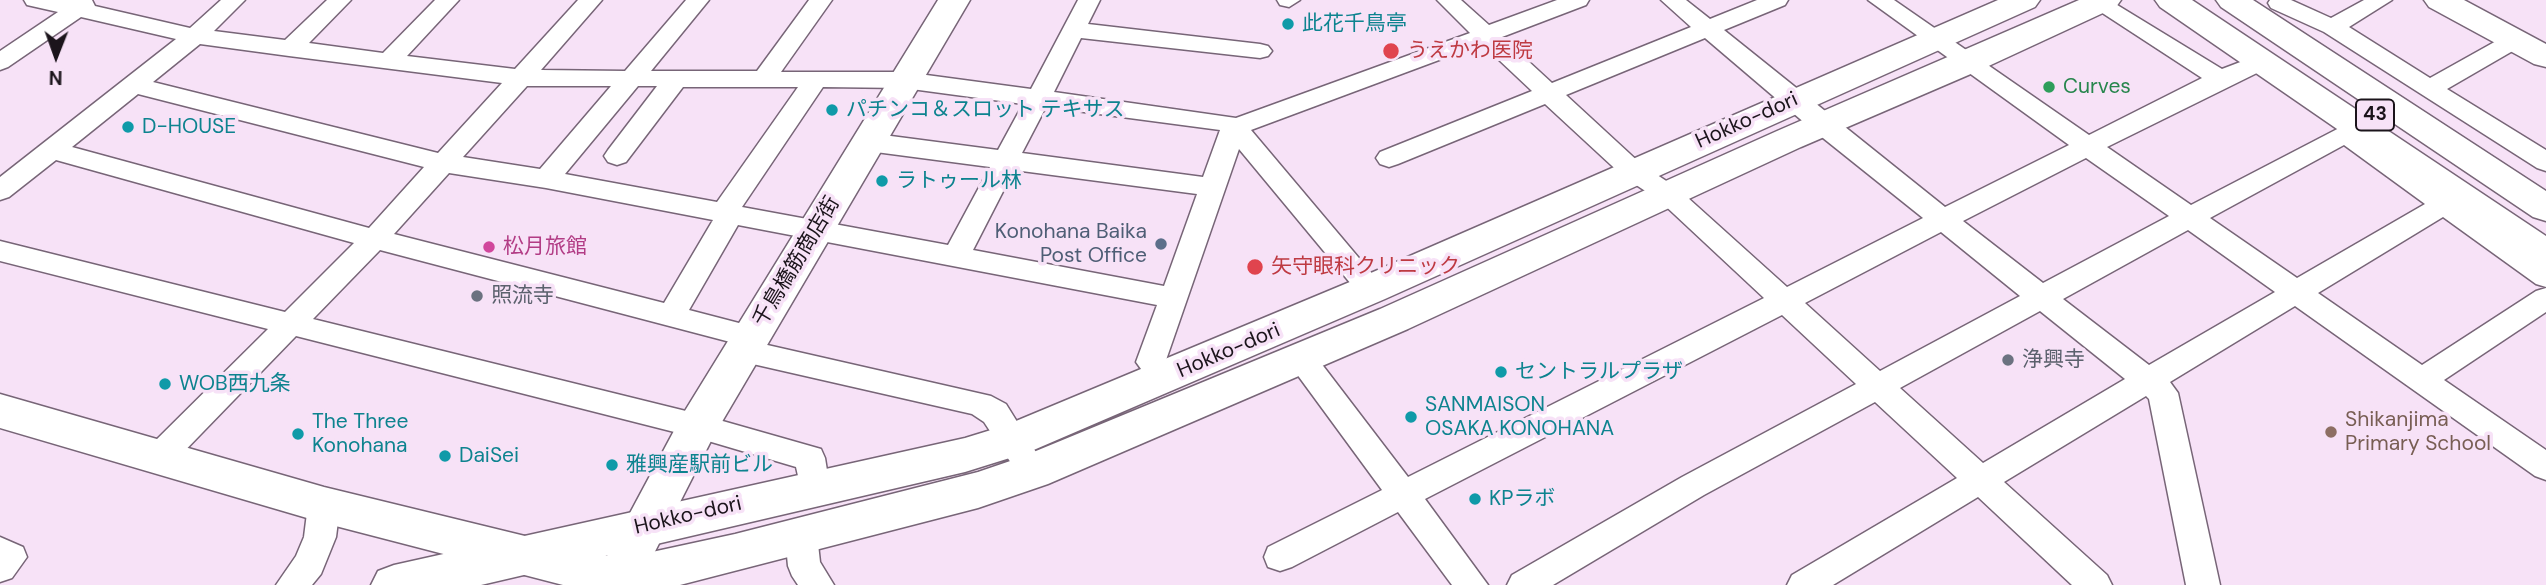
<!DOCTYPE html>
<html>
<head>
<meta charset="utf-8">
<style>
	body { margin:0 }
	#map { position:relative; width:2546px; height:585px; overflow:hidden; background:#f7e2f7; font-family:"DM Sans",sans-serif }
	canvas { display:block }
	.north { position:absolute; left:21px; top:21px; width:70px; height:70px; -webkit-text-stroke:5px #f7e2f7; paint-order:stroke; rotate:181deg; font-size:19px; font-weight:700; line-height:28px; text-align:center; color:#1b141b }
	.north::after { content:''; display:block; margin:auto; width:24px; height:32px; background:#1b141b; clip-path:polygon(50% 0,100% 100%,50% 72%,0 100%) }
</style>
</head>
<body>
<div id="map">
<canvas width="2546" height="585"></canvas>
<div class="north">N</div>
</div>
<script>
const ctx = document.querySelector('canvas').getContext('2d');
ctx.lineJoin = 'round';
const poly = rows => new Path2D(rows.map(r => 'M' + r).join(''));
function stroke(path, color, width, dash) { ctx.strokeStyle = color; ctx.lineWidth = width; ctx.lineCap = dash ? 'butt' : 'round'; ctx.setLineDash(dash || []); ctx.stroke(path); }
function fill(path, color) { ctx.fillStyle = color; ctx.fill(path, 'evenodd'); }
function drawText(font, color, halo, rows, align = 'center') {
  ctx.font = font + ' "DM Sans","Noto Sans JP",sans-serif'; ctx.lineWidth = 7; ctx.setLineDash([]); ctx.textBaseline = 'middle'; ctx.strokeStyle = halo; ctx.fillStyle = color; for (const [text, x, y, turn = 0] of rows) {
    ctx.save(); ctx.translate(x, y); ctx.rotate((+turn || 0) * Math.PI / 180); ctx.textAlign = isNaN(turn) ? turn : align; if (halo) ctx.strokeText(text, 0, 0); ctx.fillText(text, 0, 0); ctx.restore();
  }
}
const street = poly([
	[24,0,92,0,95,6,190,28,221,0,245,0,214,31,285,40,327,0,351,0,309,43,383,53,435,0,459,0,407,56,515,69,578,0,602,0,541,70,625,71,686,0,709,0,651,71,757,71,809,0,832,0,781,72,904,72,1031,89,1078,0,1100,0,1088,24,1260,44,1268,46,1272,51,1268,56,1260,58,1081,38,1054,92,1236,118,1470,33,1437,0,1461,0,1489,25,1557,0,1589,0,1586,5,1502,37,1552,83,1691,27,1661,0,1686,0,1710,19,1757,0,1788,0,1785,5,1724,30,1945,207,2069,145,1868,0,1894,0,2089,135,2202,78,2087,3,2089,0,2109,0,2222,69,2264,53,2272,56,2291,74,2288,79,2279,82,2261,71,2107,147,2191,205,2345,125,2354,127,2546,263,2546,287,2536,284,2443,217,2318,293,2422,365,2536,291,2546,288,2546,312,2444,380,2546,450,2546,480,2535,476,2295,306,2170,382,2178,393,2220,585,2186,585,2149,399,2146,396,2004,482,2107,575,2112,585,2072,585,1978,497,1833,585,1787,585,1792,575,1957,478,1875,402,1704,495,1553,585,1507,585,1512,575,1682,477,1856,384,1782,315,1425,499,1488,585,1452,585,1398,512,1292,567,1280,571,1268,567,1264,557,1268,547,1382,490,1291,366,1286,358,1291,350,1301,347,1311,350,1408,477,1764,298,1659,200,1624,177,1545,104,1398,164,1389,167,1380,164,1376,158,1380,152,1532,91,1482,44,1251,130,1385,289,1381,296,1371,299,1361,296,1239,149,1166,360,1179,379,1174,387,1164,391,1154,387,1136,362,1157,305,738,225,689,310,762,329,766,337,763,344,991,396,1006,404,1039,457,1035,466,1024,470,1013,466,984,422,972,414,744,362,734,359,729,351,734,343,380,250,313,319,698,414,821,449,825,458,830,489,825,498,814,502,803,498,796,467,698,438,296,336,170,466,159,470,148,466,144,457,148,448,268,329,0,261,0,241,285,312,354,243,56,160,9,197,0,200,0,177,176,39,81,17,8,67,0,70,0,51,58,12,27,5,24,0],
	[1705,38,1813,130,1923,218,1787,287,1677,188,1642,165,1566,95,1705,38],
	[200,44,289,56,502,83,438,153,153,82,200,44],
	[527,86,611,86,540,169,463,157,527,86],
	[638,86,657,86,608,150,604,156,608,162,617,165,626,162,683,87,798,87,717,202,565,174,638,86],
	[823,87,904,88,1023,104,998,150,868,133,859,136,855,142,859,148,868,151,990,167,948,245,742,207,823,87],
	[138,94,424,167,369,228,72,147,138,94],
	[1046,107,1220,130,1203,177,1022,153,1046,107],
	[2344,145,2425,204,2297,278,2210,218,2344,145],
	[2086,158,2169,216,2043,283,1963,221,2086,158],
	[1014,170,1197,194,1164,286,973,250,1014,170],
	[449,173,546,188,713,220,664,303,394,234,449,173],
	[2188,230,2275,292,2149,365,2063,299,2188,230],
	[1941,232,2020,296,1880,371,1805,303,1941,232],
	[2040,311,2125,379,1983,463,1900,388,2040,311],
	[1277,0,1300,0,1289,7,1280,5,1277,0],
	[2270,0,2291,0,2331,18,2364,0,2392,0,2349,27,2430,78,2507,35,2523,35,2527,40,2523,45,2447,89,2546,150,2546,171,2537,168,2324,32,2271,8,2268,3,2270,0],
	[324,492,335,496,340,505,336,537,321,574,312,585,276,585,296,556,304,537,308,505,313,496,324,492],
	[801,521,812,525,817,535,820,562,834,585,798,585,792,576,788,566,785,535,790,525,801,521],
	[0,537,23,547,27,557,12,578,0,582,0,537]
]);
const secondary = poly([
	[938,0,970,0,713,437,638,585,563,585,324,523,0,428,0,394,324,487,607,556,683,414,938,0],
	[2424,0,2464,0,2546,44,2546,67,2534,64,2429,7,2424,0]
]);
const primary = poly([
	[1998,0,2040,0,2035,7,1385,299,1029,452,965,472,481,585,371,585,378,571,394,565,965,438,1004,426,1357,279,1998,0],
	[2079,0,2121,0,2116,7,1980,70,1801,147,1408,329,1048,484,978,508,680,585,569,585,576,571,592,565,735,534,978,472,1019,458,1380,309,1777,131,2079,0]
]);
const highway = poly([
	[2155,0,2192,0,2546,236,2546,268,2533,264,2160,7,2155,0],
	[2216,0,2253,0,2546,191,2546,221,2533,217,2221,7,2216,0]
]);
const markers = [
	[1288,24,7,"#0f9aa8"],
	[1391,51,9,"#e0444e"],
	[2049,87,7,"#2e9e5b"],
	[832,110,7,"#0f9aa8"],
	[128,127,7,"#0f9aa8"],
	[882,181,7,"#0f9aa8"],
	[1161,244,7,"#5c6f8a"],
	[489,247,7,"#d1479c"],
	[1255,267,9,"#e0444e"],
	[477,296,7,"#6b7280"],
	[2008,360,7,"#6b7280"],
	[1501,372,7,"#0f9aa8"],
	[165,384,7,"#0f9aa8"],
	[1411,417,7,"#0f9aa8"],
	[2331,432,7,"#8d6e63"],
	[298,434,7,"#0f9aa8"],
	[445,456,7,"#0f9aa8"],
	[612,465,7,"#0f9aa8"],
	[1475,499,7,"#0f9aa8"]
];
const shields = [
	[2375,115,38]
];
const shieldNames = [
	["43",2375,115]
];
const cultureNames = [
	["此花千鳥亭",1302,24],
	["パチンコ＆スロット テキサス",846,110],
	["D-HOUSE",142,127],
	["ラトゥール林",896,181],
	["セントラルプラザ",1515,372],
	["WOB西九条",179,384],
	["SANMAISON",1425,405],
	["OSAKA KONOHANA",1425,429],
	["The Three",312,422],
	["Konohana",312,446],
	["DaiSei",459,456],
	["雅興産駅前ビル",626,465],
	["KPラボ",1489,499]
];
const healthNames = [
	["うえかわ医院",1407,51],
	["矢守眼科クリニック",1271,267]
];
const leisureNames = [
	["Curves",2063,87]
];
const streetNames = [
	["Hokko-dori",1747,121,-24],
	["千鳥橋筋商店街",797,262,-59],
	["Hokko-dori",1229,351,-23],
	["Hokko-dori",688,516,-13]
];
const serviceNames = [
	["Konohana Baika",1147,232],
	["Post Office",1147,256]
];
const hotelNames = [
	["松月旅館",503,247]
];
const worshipNames = [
	["照流寺",491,296],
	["浄興寺",2022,360]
];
const educationNames = [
	["Shikanjima",2345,420],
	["Primary School",2345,444]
];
stroke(street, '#776577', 3);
stroke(secondary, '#776577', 3);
stroke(primary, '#776577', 3);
stroke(highway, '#776577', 3);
fill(street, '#fff');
fill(secondary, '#fff');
fill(primary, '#fff');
fill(highway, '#fff');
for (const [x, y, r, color] of markers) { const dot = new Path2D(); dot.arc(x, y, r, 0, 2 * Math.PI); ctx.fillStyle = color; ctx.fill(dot); stroke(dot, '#f7e2f7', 2.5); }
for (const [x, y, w] of shields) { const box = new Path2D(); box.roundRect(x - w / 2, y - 15.5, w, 31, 5); ctx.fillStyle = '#f7e2f7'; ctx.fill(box); stroke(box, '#1b141b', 2); }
drawText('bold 19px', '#1b141b', null, shieldNames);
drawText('21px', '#0d838f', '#f7e2f7', cultureNames, 'left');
drawText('21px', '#be3a42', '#f7e2f7', healthNames, 'left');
drawText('21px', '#27864d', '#f7e2f7', leisureNames, 'left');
drawText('21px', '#1b141b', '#f7e2f7', streetNames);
drawText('21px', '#4e5e75', '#f7e2f7', serviceNames, 'right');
drawText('21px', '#b23c85', '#f7e2f7', hotelNames, 'left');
drawText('21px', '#5b616d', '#f7e2f7', worshipNames, 'left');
drawText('21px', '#785e54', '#f7e2f7', educationNames, 'left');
</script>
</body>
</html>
